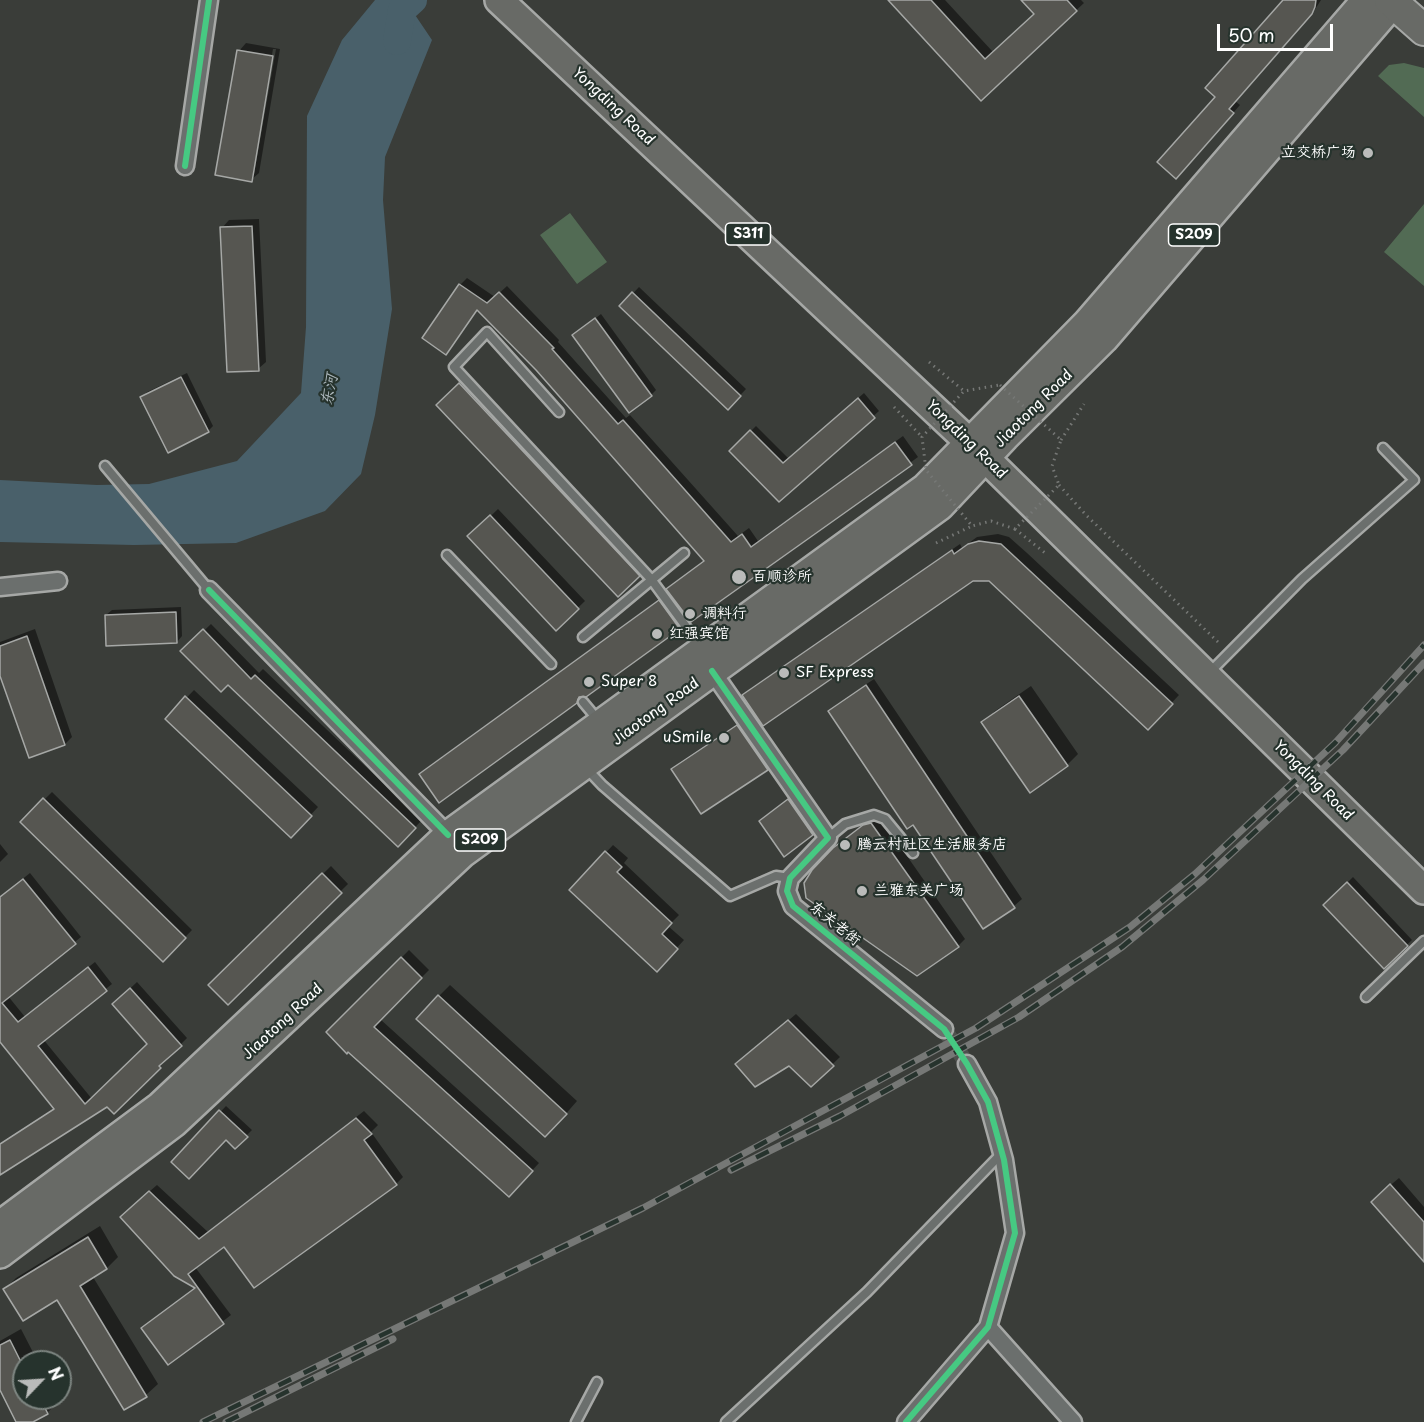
<!DOCTYPE html>
<html>
<head>
<meta charset="utf-8">
<style>
	body { margin:0 }
	#map { position:relative; width:1424px; height:1422px; overflow:hidden; background:#3a3d39; font-family:"Playpen Sans",sans-serif }
	canvas { display:block }
	.north { position:absolute; left:12px; top:1350px; width:60px; height:60px; box-sizing:border-box; background:#26332d; border:2px solid #7d8581; border-radius:50%; rotate:65deg; font-size:16px; font-weight:700; line-height:24px; text-align:center; color:#fff }
	.north::after { content:''; display:block; margin:auto; width:21px; height:27px; background:#babbba; clip-path:polygon(50% 0,100% 100%,50% 72%,0 100%) }
	.scale { position:absolute; left:1217px; top:24px; width:116px; height:27px; box-sizing:border-box; border:3px solid #fff; border-top:0; padding-left:8px; font-size:18px; line-height:21px; white-space:nowrap; color:#fff; -webkit-text-stroke:4px #26332d; paint-order:stroke }
</style>
</head>
<body>
<div id="map">
<canvas width="1424" height="1422"></canvas>
<div class="north">N</div>
<div class="scale">50 m</div>
</div>
<script>
const ctx = document.querySelector('canvas').getContext('2d');
ctx.lineJoin = 'round';
function fill(path, color) { ctx.fillStyle = color; ctx.fill(path, 'evenodd'); }
const poly = rows => new Path2D(rows.map(r => 'M' + r).join(''));
function stroke(path, color, width, dash) { ctx.strokeStyle = color; ctx.lineWidth = width; ctx.lineCap = dash ? 'butt' : 'round'; ctx.setLineDash(dash || []); ctx.stroke(path); }
function drawText(font, color, halo, rows, align = 'center') {
  ctx.font = font + ' "Playpen Sans","LXGW WenKai TC",sans-serif'; ctx.lineWidth = 4.5; ctx.setLineDash([]); ctx.textBaseline = 'middle'; ctx.strokeStyle = halo; ctx.fillStyle = color; for (const [text, x, y, turn = 0] of rows) {
    ctx.save(); ctx.translate(x, y); ctx.rotate((+turn || 0) * Math.PI / 180); ctx.textAlign = isNaN(turn) ? turn : align; if (halo) ctx.strokeText(text, 0, 0); ctx.fillText(text, 0, 0); ctx.restore();
  }
}
const green = poly([
	[1404,63,1424,68,1424,117,1378,76,1389,65],
	[1424,204,1424,286,1384,252],
	[570,213,607,262,577,284,540,235]
]);
const water = poly([
	[375,0,405,0,432,40,385,157,383,200,392,309,375,415,361,474,325,511,236,543,134,545,0,542,0,480,97,485,149,484,237,461,301,393,306,327,307,116,342,40]
]);
const shadow = poly([
	[890,0,945,0,993,52,1036,13,1023,0,1081,0,1084,3,981,99],
	[1285,0,1321,0,1314,11,1235,101,1240,105,1183,170,1217,97],
	[246,43,280,49,259,173,251,180,239,51],
	[273,49,276,49,254,174,251,174],
	[259,219,266,362,258,369,222,228,229,220],
	[467,278,495,297,507,286,559,340,558,342,626,418,630,415,738,536,749,528,758,541,903,436,918,457,775,562,668,589,705,560,537,369,478,309,446,353,460,285],
	[639,287,746,389,728,408,621,306],
	[601,314,656,390,651,395,574,335],
	[187,373,213,426,208,431,142,398,147,392],
	[467,377,646,568,618,595,438,405],
	[864,393,879,411,779,500,731,451,756,426,789,459],
	[498,509,585,601,556,629,469,537],
	[998,534,1009,537,1027,553,1179,695,1148,728,990,580,972,580,744,695,751,688,960,544,962,548,977,537],
	[667,594,686,620,679,628,583,695,576,702,421,774,428,767],
	[181,607,182,636,177,642,106,615,112,610],
	[211,624,259,673,263,669,422,820,398,845,228,683,183,651],
	[35,629,72,737,65,744,0,671,0,642],
	[874,679,1022,899,1014,906,983,927,913,823,830,712,837,704],
	[1031,686,1078,754,1067,765,983,723,995,711],
	[194,690,318,807,291,836,167,718],
	[745,719,774,761,767,768,673,769,680,762],
	[52,792,192,930,163,960,22,822],
	[794,795,818,829,812,834,761,821],
	[879,816,965,939,958,946,842,841,873,818],
	[0,844,8,854,0,862],
	[613,845,628,858,624,863,679,915,668,926,684,940,664,962,571,890],
	[331,866,348,884,228,1003,211,985],
	[30,873,81,937,8,996,25,1017,95,962,112,984,43,1039,92,1099,149,1044,120,998,137,982,187,1038,114,1112,107,1105,0,1173,0,1143,54,1108,0,1039,0,897],
	[1353,877,1412,940,1384,967,1325,905],
	[409,950,429,970,380,1019,539,1163,516,1188,328,1032],
	[450,985,577,1101,557,1124,439,996],
	[796,1014,840,1057,811,1085,789,1065,745,1057],
	[226,1106,252,1130,235,1147,226,1138,173,1162],
	[364,1111,378,1125,371,1132,403,1177,396,1184,224,1245,195,1267,231,1315,169,1363,143,1328,196,1287,129,1209,157,1185,208,1232],
	[1399,1178,1424,1207,1424,1259,1380,1194],
	[100,1226,118,1257,107,1268,93,1277,158,1384,146,1395,125,1408,58,1298,5,1289,16,1278],
	[21,1329,38,1362,24,1362,24,1398,57,1398,59,1401,47,1413,30,1422,18,1422,0,1387,0,1341]
]);
const river = poly([
	[397,41,402,10,413,0]
]);
const building = poly([
	[888,0,931,0,985,59,1034,14,1021,0,1067,0,1077,11,981,101,888,0],
	[1283,0,1316,0,1315,7,1312,14,1229,109,1234,113,1176,179,1157,162,1215,97,1205,88,1283,0],
	[237,50,273,56,252,182,215,175,237,50],
	[252,226,259,371,227,372,220,227,252,226],
	[459,284,487,303,499,292,554,348,552,349,618,424,623,420,731,542,742,534,751,547,895,442,912,465,691,622,666,589,704,561,536,370,477,310,446,355,422,338,459,284],
	[632,292,741,396,728,410,619,306,632,292],
	[595,318,652,396,629,413,572,335,595,318],
	[181,377,209,432,168,453,140,397,181,377],
	[459,383,640,576,618,597,436,405,459,383],
	[858,398,875,418,779,502,729,451,750,430,783,463,858,398],
	[490,515,579,609,556,631,467,536,490,515],
	[979,541,1001,544,1173,704,1148,730,989,581,973,581,763,726,742,695,952,550,954,554,968,544,979,541],
	[659,600,680,629,586,697,579,697,577,703,439,803,419,774,659,600],
	[176,612,177,643,106,646,105,615,176,612],
	[203,629,251,679,255,675,416,828,398,847,228,685,221,692,180,651,203,629],
	[27,636,65,745,29,758,0,676,0,646,27,636],
	[866,685,1015,908,983,929,913,825,907,829,828,711,866,685],
	[185,696,312,816,291,838,165,719,185,696],
	[1019,696,1068,766,1030,793,981,722,1019,696],
	[737,725,768,770,701,814,671,769,737,725],
	[43,798,186,938,163,962,20,822,43,798],
	[788,799,813,835,784,857,759,821,788,799],
	[871,823,959,947,917,976,806,898,804,883,812,870,833,848,863,825,871,823],
	[605,851,622,867,617,872,672,923,662,934,678,949,657,972,569,890,605,851],
	[322,873,342,893,228,1005,208,985,322,873],
	[23,879,76,944,2,1003,18,1022,88,967,107,991,38,1046,85,1104,147,1044,112,1004,130,988,182,1046,159,1066,161,1068,114,1114,107,1107,0,1175,0,1144,54,1109,0,1042,0,897,23,879],
	[1347,882,1408,946,1384,969,1323,905,1347,882],
	[401,957,422,978,374,1027,533,1171,509,1197,348,1052,347,1054,326,1032,401,957],
	[438,995,567,1114,545,1137,416,1019,438,995],
	[788,1020,834,1066,811,1087,789,1066,755,1087,735,1064,788,1020],
	[219,1110,248,1137,235,1149,226,1140,189,1179,171,1162,219,1110],
	[356,1118,372,1134,364,1140,397,1185,254,1288,224,1247,188,1274,224,1324,168,1365,141,1328,195,1288,174,1276,120,1217,149,1191,199,1239,356,1118],
	[1390,1184,1424,1222,1424,1262,1371,1202,1390,1184],
	[88,1237,107,1269,80,1286,147,1397,124,1410,57,1300,23,1321,3,1289,88,1237],
	[10,1340,24,1368,24,1398,40,1398,48,1414,33,1422,16,1422,0,1390,0,1345,10,1340]
]);
const streetTunnel = poly([
	[944,1029,967,1064]
]);
const path = poly([
	[929,362,964,391],
	[894,407,922,437],
	[1061,440,1084,404],
	[1059,485,1086,515,1219,643],
	[1015,529,1045,553],
	[936,543,972,526]
]);
const lane = poly([
	[559,412,487,332,454,367,651,579,701,647],
	[105,466,209,590],
	[447,555,551,664],
	[583,637,684,553],
	[1209,673,1302,579,1414,480,1383,448],
	[583,702,598,720],
	[586,768,602,785,730,896,776,876,790,878],
	[828,838,845,824,874,815,885,819,913,853],
	[1366,997,1424,941],
	[576,1422,597,1382],
	[726,1422,867,1292,1002,1153]
]);
const street = poly([
	[185,166,209,0],
	[0,587,58,581],
	[209,590,448,835],
	[712,671,828,838,790,878,787,891,793,906,944,1029],
	[988,1327,1073,1422],
	[906,1422,988,1327,1015,1233,1004,1160,988,1102,967,1064]
]);
const primary = poly([
	[499,0,970,443,1424,890],
	[0,1225,160,1106,448,835,925,488,1087,323,1366,0],
	[0,1254,174,1123,463,853,940,506,1005,437,1104,339,1396,0]
]);
const highway = poly([
	[1390,0,1424,30]
]);
const rail = poly([
	[731,1170,840,1116,1019,1017,1122,947,1203,880,1300,790,1343,750,1424,663],
	[203,1422,643,1208,976,1028,1130,927,1195,874,1335,743,1424,645],
	[226,1422,393,1339]
]);
const pathBridge = poly([
	[1000,385,1061,440,1052,466,1059,485,1015,529,991,521,972,526,926,470,922,437,964,391,1000,385]
]);
const cycleway = poly([
	[185,166,209,0],
	[209,590,448,835],
	[712,671,828,838,790,878,787,891,793,906,944,1029,967,1064,988,1102,1004,1160,1015,1233,988,1327,906,1422]
]);
const markers = [
	[1368,153,6,"#babbba"],
	[739,577,8,"#babbba"],
	[690,614,6,"#babbba"],
	[657,634,6,"#babbba"],
	[784,673,6,"#babbba"],
	[589,682,6,"#babbba"],
	[724,738,6,"#babbba"],
	[845,845,6,"#babbba"],
	[862,891,6,"#babbba"]
];
const shields = [
	[748,234,45],
	[1194,235,51],
	[480,840,51]
];
const shieldNames = [
	["S311",748,234],
	["S209",1194,235],
	["S209",480,840]
];
const streetNames = [
	["Yongding Road",613,107,43],
	["Jiaotong Road",1034,409,-45],
	["Yongding Road",966,440,44],
	["Jiaotong Road",656,712,-36],
	["Yongding Road",1313,781,45],
	["东关老街",835,924,39],
	["Jiaotong Road",283,1022,-43]
];
const poiNames = [
	["立交桥广场",1356,153,"right"],
	["百顺诊所",752,577],
	["调料行",702,614],
	["红强宾馆",669,634],
	["SF Express",796,673],
	["Super 8",601,682],
	["uSmile",712,738,"right"],
	["腾云村社区生活服务店",857,845],
	["兰雅东关广场",874,891]
];
const waterNames = [
	["东河",330,390,-79]
];
fill(green, '#526b54');
fill(water, '#49606a');
fill(shadow, '#0007');
stroke(river, '#49606a', 28);
fill(building, '#565651');
stroke(building, '#a6a8a6', 1.5);
stroke(streetTunnel, '#4e504d', 16, [16, 8]);
stroke(lane, '#a6a8a6', 13);
stroke(street, '#a6a8a6', 21);
stroke(primary, '#a6a8a6', 32);
stroke(highway, '#a6a8a6', 34);
stroke(path, '#767876', 3, [1.5, 4.5]);
stroke(lane, '#6b6f6d', 8);
stroke(street, '#6b6f6d', 16);
stroke(primary, '#686a66', 27);
stroke(highway, '#686a66', 30);
stroke(rail, '#767876', 7);
stroke(rail, '#26332d', 4.5, [14]);
stroke(pathBridge, '#767876', 3, [1.5, 4.5]);
stroke(cycleway, '#46c982', 6);
for (const [x, y, r, color] of markers) { const dot = new Path2D(); dot.arc(x, y, r, 0, 2 * Math.PI); ctx.fillStyle = color; ctx.fill(dot); stroke(dot, '#26332d', 2); }
for (const [x, y, w] of shields) { const box = new Path2D(); box.roundRect(x - w / 2, y - 11, w, 22, 4.5); ctx.fillStyle = '#26332d'; ctx.fill(box); stroke(box, '#fff', 1.5); }
drawText('bold 14px', '#fff', null, shieldNames);
drawText('15px', '#fff', '#26332d', streetNames);
drawText('15px', '#fff', '#26332d', poiNames, 'left');
drawText('italic 16px', '#aeb9be', '#26332d', waterNames);
</script>
</body>
</html>
